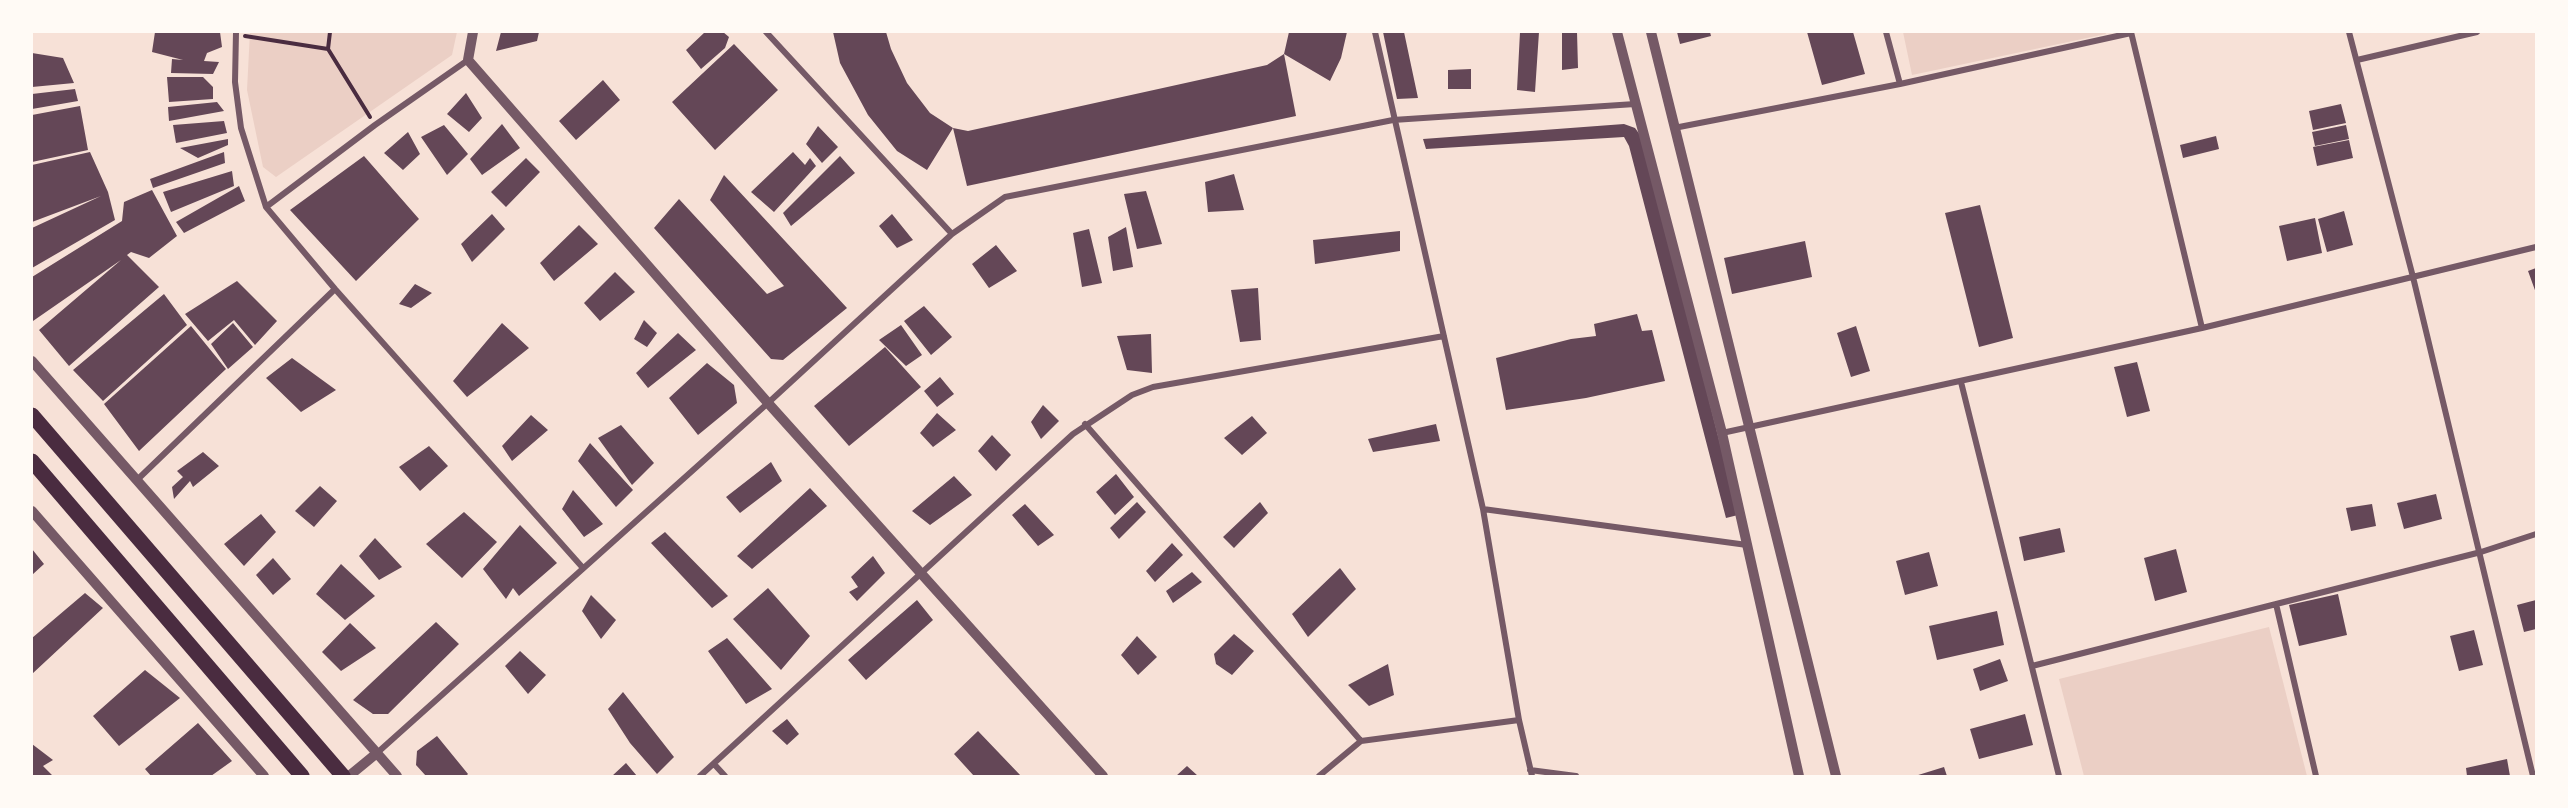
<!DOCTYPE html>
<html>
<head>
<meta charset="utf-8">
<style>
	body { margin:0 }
	#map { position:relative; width:2568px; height:808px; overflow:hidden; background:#f7e1d7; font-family:Inter,sans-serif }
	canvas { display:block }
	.frame { position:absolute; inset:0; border:33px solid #fffaf5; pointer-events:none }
</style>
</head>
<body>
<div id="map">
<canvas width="2568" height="808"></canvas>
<div class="frame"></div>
</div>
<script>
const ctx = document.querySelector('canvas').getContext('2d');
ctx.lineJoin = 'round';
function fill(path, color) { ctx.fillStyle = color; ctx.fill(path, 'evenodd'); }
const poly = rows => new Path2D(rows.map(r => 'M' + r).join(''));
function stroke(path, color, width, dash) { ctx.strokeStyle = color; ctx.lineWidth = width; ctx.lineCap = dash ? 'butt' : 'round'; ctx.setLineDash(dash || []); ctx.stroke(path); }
const green = poly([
	[250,32,457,32,452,55,276,177,263,167,247,90],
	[1903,32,2105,32,2106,34,1912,75],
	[2269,627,2307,776,2084,776,2059,679]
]);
const building = poly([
	[155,32,220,32,222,47,207,53,204,61,219,62,213,74,171,73,172,59,183,60,152,52],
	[501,32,539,32,537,41,496,51],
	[705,32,723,32,729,37,725,48,701,69,686,50],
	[833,32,886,32,891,49,907,83,930,113,953,128,927,170,897,151,868,115,840,63],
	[1289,32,1347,32,1341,58,1330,81,1284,54,1296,116,967,186,953,128,968,131,1267,65,1284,54],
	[1383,32,1404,32,1418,98,1397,99],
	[1520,32,1539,32,1535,92,1517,90],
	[1562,32,1577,32,1578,68,1562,70],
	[1677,32,1710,32,1711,36,1680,44],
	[1807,32,1853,32,1865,74,1822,85],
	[734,44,778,90,715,150,672,102],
	[32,53,63,58,74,83,32,87],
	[1471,69,1471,89,1448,89,1448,70],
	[167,77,203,77,213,87,213,99,169,102],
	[603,80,620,100,576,140,559,121],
	[75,89,78,101,32,109,32,94],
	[466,93,482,118,469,132,447,114],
	[217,102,224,111,169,121,168,107],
	[2341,104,2346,123,2313,130,2309,111],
	[80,106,88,150,32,162,32,115],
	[224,121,227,133,176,143,173,125],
	[502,124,520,148,482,175,470,159],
	[1624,124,1635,128,1643,139,1738,515,1726,518,1629,146,1624,137,1426,149,1423,139],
	[444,125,468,154,447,175,421,137],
	[2346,125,2349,139,2315,146,2312,132],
	[818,126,838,147,822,163,806,144],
	[408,132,420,154,403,170,384,153],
	[2216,136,2219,149,2183,158,2180,145],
	[228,139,228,145,198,158,180,148],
	[2349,140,2353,158,2317,166,2313,147],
	[90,152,108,192,115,220,32,268,32,228,101,196,32,222,32,165],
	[224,152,225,163,153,188,150,179],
	[793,152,805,165,810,158,816,166,774,212,751,192],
	[364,156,419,219,356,281,290,210],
	[840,156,855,173,791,226,783,213],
	[526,158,540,172,506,207,491,192],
	[232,171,234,186,171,212,163,192],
	[1234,174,1244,210,1208,212,1205,182],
	[724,175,847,308,783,360,771,359,654,228,679,199,767,294,784,286,710,200],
	[239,186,245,201,184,233,176,222],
	[152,190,177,236,149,258,131,252,127,255,159,287,69,366,39,330,121,260,33,321,32,319,32,277,122,221,124,202],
	[1146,191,1162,244,1137,249,1124,194],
	[1980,205,2013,338,1979,347,1945,213],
	[2344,211,2353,245,2327,252,2318,219],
	[492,214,505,229,472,262,461,244],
	[892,214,913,240,897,248,879,226],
	[2315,218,2322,253,2287,261,2279,226],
	[579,225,598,244,554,281,540,263],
	[1126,227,1133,267,1113,271,1108,237],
	[1089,229,1102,283,1082,287,1073,233],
	[1400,231,1400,251,1315,264,1313,240],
	[1805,241,1812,277,1732,294,1724,258],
	[996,245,1017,271,989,288,972,264],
	[2536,268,2536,293,2528,271],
	[615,272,635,292,600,321,584,303],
	[237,281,277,321,255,345,234,320,208,341,185,314],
	[415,284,432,293,411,308,399,304],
	[1258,288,1261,340,1240,342,1231,290],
	[164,294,187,325,103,401,73,370],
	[924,306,952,337,931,355,904,321],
	[1637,314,1642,331,1652,330,1665,381,1586,398,1506,410,1496,358,1571,339,1596,336,1594,324],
	[644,320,657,333,647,347,634,339],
	[233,323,253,347,228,369,211,344],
	[502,323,529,348,467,397,453,381],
	[901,325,922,355,906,366,879,340],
	[191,326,226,369,139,451,104,404],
	[1856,326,1870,371,1851,377,1837,333],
	[678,333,696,350,648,388,636,373],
	[1151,334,1152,373,1127,370,1117,336],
	[885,347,921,387,849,446,814,406],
	[292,358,336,390,301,412,266,378],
	[2137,362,2150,411,2127,417,2114,367],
	[707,363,734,385,737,403,698,435,669,398],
	[940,377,954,394,937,407,924,391],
	[1043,405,1059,421,1041,439,1031,422],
	[937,413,956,430,933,447,920,433],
	[531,415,548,430,512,461,502,446],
	[1252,416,1267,433,1242,455,1224,438],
	[1436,424,1440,441,1373,452,1368,439],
	[621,425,654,463,632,485,598,438],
	[992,435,1011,455,996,471,978,451],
	[590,443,633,490,616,507,578,461],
	[429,446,448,466,420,491,399,467],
	[203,452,219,466,193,487,190,481,174,499,172,487,183,477,177,471],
	[771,462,782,481,740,513,726,497],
	[1116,474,1134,497,1115,515,1096,492],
	[954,476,972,495,930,525,912,511],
	[320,486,337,501,314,527,295,511],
	[810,488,827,506,752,569,737,556],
	[573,490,603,524,584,537,562,509],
	[2436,494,2442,519,2404,529,2397,503],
	[1137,502,1146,512,1119,539,1110,528],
	[1260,502,1268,513,1234,548,1223,537],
	[1025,504,1054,535,1038,546,1012,515],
	[2372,504,2376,526,2351,531,2346,508],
	[464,512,497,542,462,578,426,544],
	[261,514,276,532,244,566,224,544],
	[520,525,557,563,519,596,513,588,506,599,483,569],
	[2060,528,2065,552,2024,561,2019,537],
	[665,532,728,596,712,608,651,543],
	[375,538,402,567,379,580,359,556],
	[1172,543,1183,555,1155,582,1146,571],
	[32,549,44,564,32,575],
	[2176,549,2187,592,2155,601,2144,558],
	[1929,552,1938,586,1905,595,1896,561],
	[873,556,885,573,857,601,849,592,858,587,851,577],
	[273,558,291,579,273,595,256,575],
	[341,564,375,596,345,620,316,594],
	[1340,568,1356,589,1308,637,1292,614],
	[1192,572,1202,582,1173,603,1166,591],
	[768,588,810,636,781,670,733,619],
	[85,593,103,608,32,674,32,638],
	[2338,594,2347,635,2299,646,2289,605],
	[591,595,616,620,601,639,582,611],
	[917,600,933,620,866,680,848,660],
	[2536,600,2536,629,2524,632,2517,605],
	[1997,611,2004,645,1937,660,1929,626],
	[436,622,459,644,388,714,373,714,353,700],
	[350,623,376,648,341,671,322,652],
	[2474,630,2483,665,2459,671,2450,636],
	[1234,634,1254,651,1232,675,1216,664,1214,654],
	[1137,636,1157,657,1138,675,1121,655],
	[727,638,772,689,746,704,708,651],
	[520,651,546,675,528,694,505,666],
	[2000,659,2008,681,1980,691,1973,669],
	[1388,664,1394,695,1369,706,1348,685],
	[145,670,180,698,119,746,93,716],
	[623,692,674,757,657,774,630,743,608,709],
	[2025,714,2033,745,1979,759,1970,729],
	[787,719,799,734,787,745,772,731],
	[198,723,232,761,211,776,151,776,145,769],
	[978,731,1021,776,974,776,954,754],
	[437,736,468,774,466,776,426,776,416,765,417,751],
	[32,744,53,760,43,766,53,776,32,776],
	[2507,759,2510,776,2467,776,2466,768],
	[626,763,637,776,612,776],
	[1187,766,1198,776,1176,776],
	[1944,767,1947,776,1915,776]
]);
const path = poly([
	[330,32,328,49,370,117],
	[245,36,328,49]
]);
const minor = poly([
	[236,32,235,82,241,128,266,207,335,289,583,568],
	[766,32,952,234],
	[1375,32,1483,509,1519,720,1532,776],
	[1886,32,1900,84],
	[2131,32,2202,328],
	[2349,32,2413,277,2533,776],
	[2357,60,2477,32],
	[1674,128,1900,84,2131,33],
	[266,207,375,125,468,60],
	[1961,382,2059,776],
	[1085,424,1361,741,1519,720],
	[1722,433,2202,328,2536,247],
	[137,480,335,289],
	[1483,509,1747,545],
	[2276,604,2316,776],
	[2032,666,2481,552,2536,534],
	[377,753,768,403,952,234,1005,197,1393,120,1635,104],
	[714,764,725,776],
	[1530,770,1576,776],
	[700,776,1073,434,1132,395,1153,387,1444,336],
	[1319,776,1361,741]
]);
const tertiary = poly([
	[473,32,468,60,768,403,1103,776],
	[1617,32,1722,433,1799,776],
	[1651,32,1836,776],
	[32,361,397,776],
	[32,511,264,776],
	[349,776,377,753]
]);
const trunk = poly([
	[32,415,343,776],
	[32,461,302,776]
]);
fill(green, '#ebcfc5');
fill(building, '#644757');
stroke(path, '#4a2c40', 4);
stroke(minor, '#755966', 6);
stroke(tertiary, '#755966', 10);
stroke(trunk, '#4a2c40', 15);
</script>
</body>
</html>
